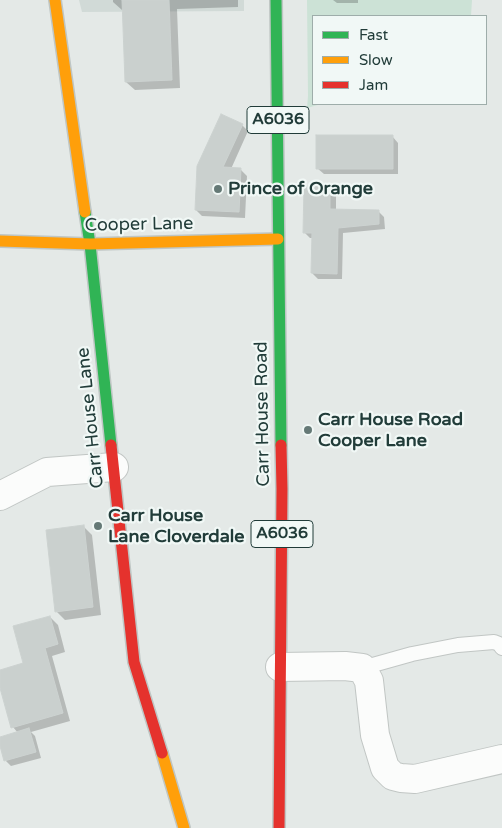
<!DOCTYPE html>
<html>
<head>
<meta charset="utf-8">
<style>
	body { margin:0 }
	#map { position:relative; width:502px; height:828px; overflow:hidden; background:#e4e9e7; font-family:"Varela Round",sans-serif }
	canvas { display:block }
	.legend { position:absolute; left:312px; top:15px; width:175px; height:90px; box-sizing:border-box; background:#f1f8f6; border:1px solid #9eadaa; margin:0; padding:6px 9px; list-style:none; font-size:15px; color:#213c39 }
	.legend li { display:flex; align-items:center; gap:10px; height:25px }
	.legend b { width:25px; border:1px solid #9eadaa }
</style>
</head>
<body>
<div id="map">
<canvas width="502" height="828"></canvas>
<ul class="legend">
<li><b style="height:6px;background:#30b455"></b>Fast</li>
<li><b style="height:6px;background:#ff9f0a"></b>Slow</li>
<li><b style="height:6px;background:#e5322d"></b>Jam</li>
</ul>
</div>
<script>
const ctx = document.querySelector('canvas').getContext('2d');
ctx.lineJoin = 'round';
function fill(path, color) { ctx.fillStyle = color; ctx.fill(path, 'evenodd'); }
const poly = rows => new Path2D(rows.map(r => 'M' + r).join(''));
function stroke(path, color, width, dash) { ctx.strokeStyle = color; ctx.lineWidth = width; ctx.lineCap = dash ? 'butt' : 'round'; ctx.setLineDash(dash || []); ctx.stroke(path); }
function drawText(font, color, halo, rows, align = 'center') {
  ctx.font = font + ' "Varela Round",sans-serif'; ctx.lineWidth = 4.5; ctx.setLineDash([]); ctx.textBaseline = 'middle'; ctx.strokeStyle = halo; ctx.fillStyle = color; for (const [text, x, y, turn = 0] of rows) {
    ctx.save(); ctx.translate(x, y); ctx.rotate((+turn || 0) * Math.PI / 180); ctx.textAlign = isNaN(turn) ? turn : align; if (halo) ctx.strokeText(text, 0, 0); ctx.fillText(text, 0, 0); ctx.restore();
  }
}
const built = poly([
	[79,0,244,0,244,11,82,12]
]);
const green = poly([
	[307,0,472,0,471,16,313,16,313,104,321,104,307,108,308,96]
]);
const shadow = poly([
	[113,0,238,0,238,7,177,9,180,88,135,90,126,82,124,10,122,10,113,2],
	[333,0,358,0,358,3,337,3],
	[242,125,248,131,231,169,241,170,247,176,245,218,202,216,196,210],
	[392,136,398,143,398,174,324,174,317,168],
	[330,188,336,194,336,210,378,211,384,217,385,229,343,233,342,279,318,279,312,273,313,238,310,238,304,232],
	[84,527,92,535,101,615,65,620,56,611],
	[50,617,58,625,65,652,52,656,70,721,31,732,35,736,41,758,11,766,5,760,0,738,18,733,13,727,0,684,0,671,25,664]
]);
const building = poly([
	[122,0,169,0,172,80,125,82,122,0],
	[221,114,243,124,223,167,241,168,239,212,195,210,197,166,221,114],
	[316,135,393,135,393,169,316,169,316,135],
	[304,186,330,186,330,209,379,210,379,224,338,228,337,274,311,273,312,233,303,233,304,186],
	[84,525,93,607,55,612,46,530,84,525],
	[50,616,58,644,45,648,63,713,11,728,0,688,0,670,23,663,13,626,50,616],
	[29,728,36,752,4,761,0,746,0,737,29,728]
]);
const lane = poly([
	[362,668,412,654,458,645,494,642,499,644,502,648]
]);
const street = poly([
	[0,496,47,472,114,467],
	[280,667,345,666,362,668,369,681,375,735,385,768,393,776,401,778,415,779,502,759]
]);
const fast = poly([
	[276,0,281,445],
	[85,212,90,244,111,445]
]);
const slow = poly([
	[55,0,85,212],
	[0,241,90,244,278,239],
	[162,753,184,828]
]);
const jam = poly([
	[111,445,134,662,162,753],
	[279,828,282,489,281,445]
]);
const markers = [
	[218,189,5,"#657976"],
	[308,430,5,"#657976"],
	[98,526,5,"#657976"]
];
const shields = [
	[278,120,62],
	[282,534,62]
];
const shieldNames = [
	["A6036",278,120],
	["A6036",282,534]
];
const poiNames = [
	["Prince of Orange",228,189],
	["Carr House Road",318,420],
	["Cooper Lane",318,441],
	["Carr House",108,516],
	["Lane Cloverdale",108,537]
];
const streetNames = [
	["Cooper Lane",139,225,-1],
	["Carr House Road",263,414,-91],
	["Carr House Lane",91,418,-96]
];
fill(built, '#d1dad7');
fill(green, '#cce2d6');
fill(shadow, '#0003');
fill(building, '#cad0ce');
stroke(building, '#ccd2d0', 1);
stroke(lane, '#c1c6c4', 16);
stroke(street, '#c1c6c4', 30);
stroke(fast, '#bfc6c4', 14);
stroke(slow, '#bfc6c4', 14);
stroke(jam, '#bfc6c4', 14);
stroke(lane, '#fbfcfb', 14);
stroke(street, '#fbfcfb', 28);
stroke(fast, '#30b455', 11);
stroke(slow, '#ff9f0a', 11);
stroke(jam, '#e5322d', 11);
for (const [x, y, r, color] of markers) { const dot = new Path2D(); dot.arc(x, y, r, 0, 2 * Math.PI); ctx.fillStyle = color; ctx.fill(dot); stroke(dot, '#f1f8f6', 2); }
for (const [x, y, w] of shields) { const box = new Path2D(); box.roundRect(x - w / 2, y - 13.5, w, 27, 4); ctx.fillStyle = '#f1f8f6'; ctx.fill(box); stroke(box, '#213c39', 1); }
drawText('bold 16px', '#213c39', null, shieldNames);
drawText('bold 18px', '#213c39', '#f1f8f6', poiNames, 'left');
drawText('18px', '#213c39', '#f1f8f6', streetNames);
</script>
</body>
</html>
